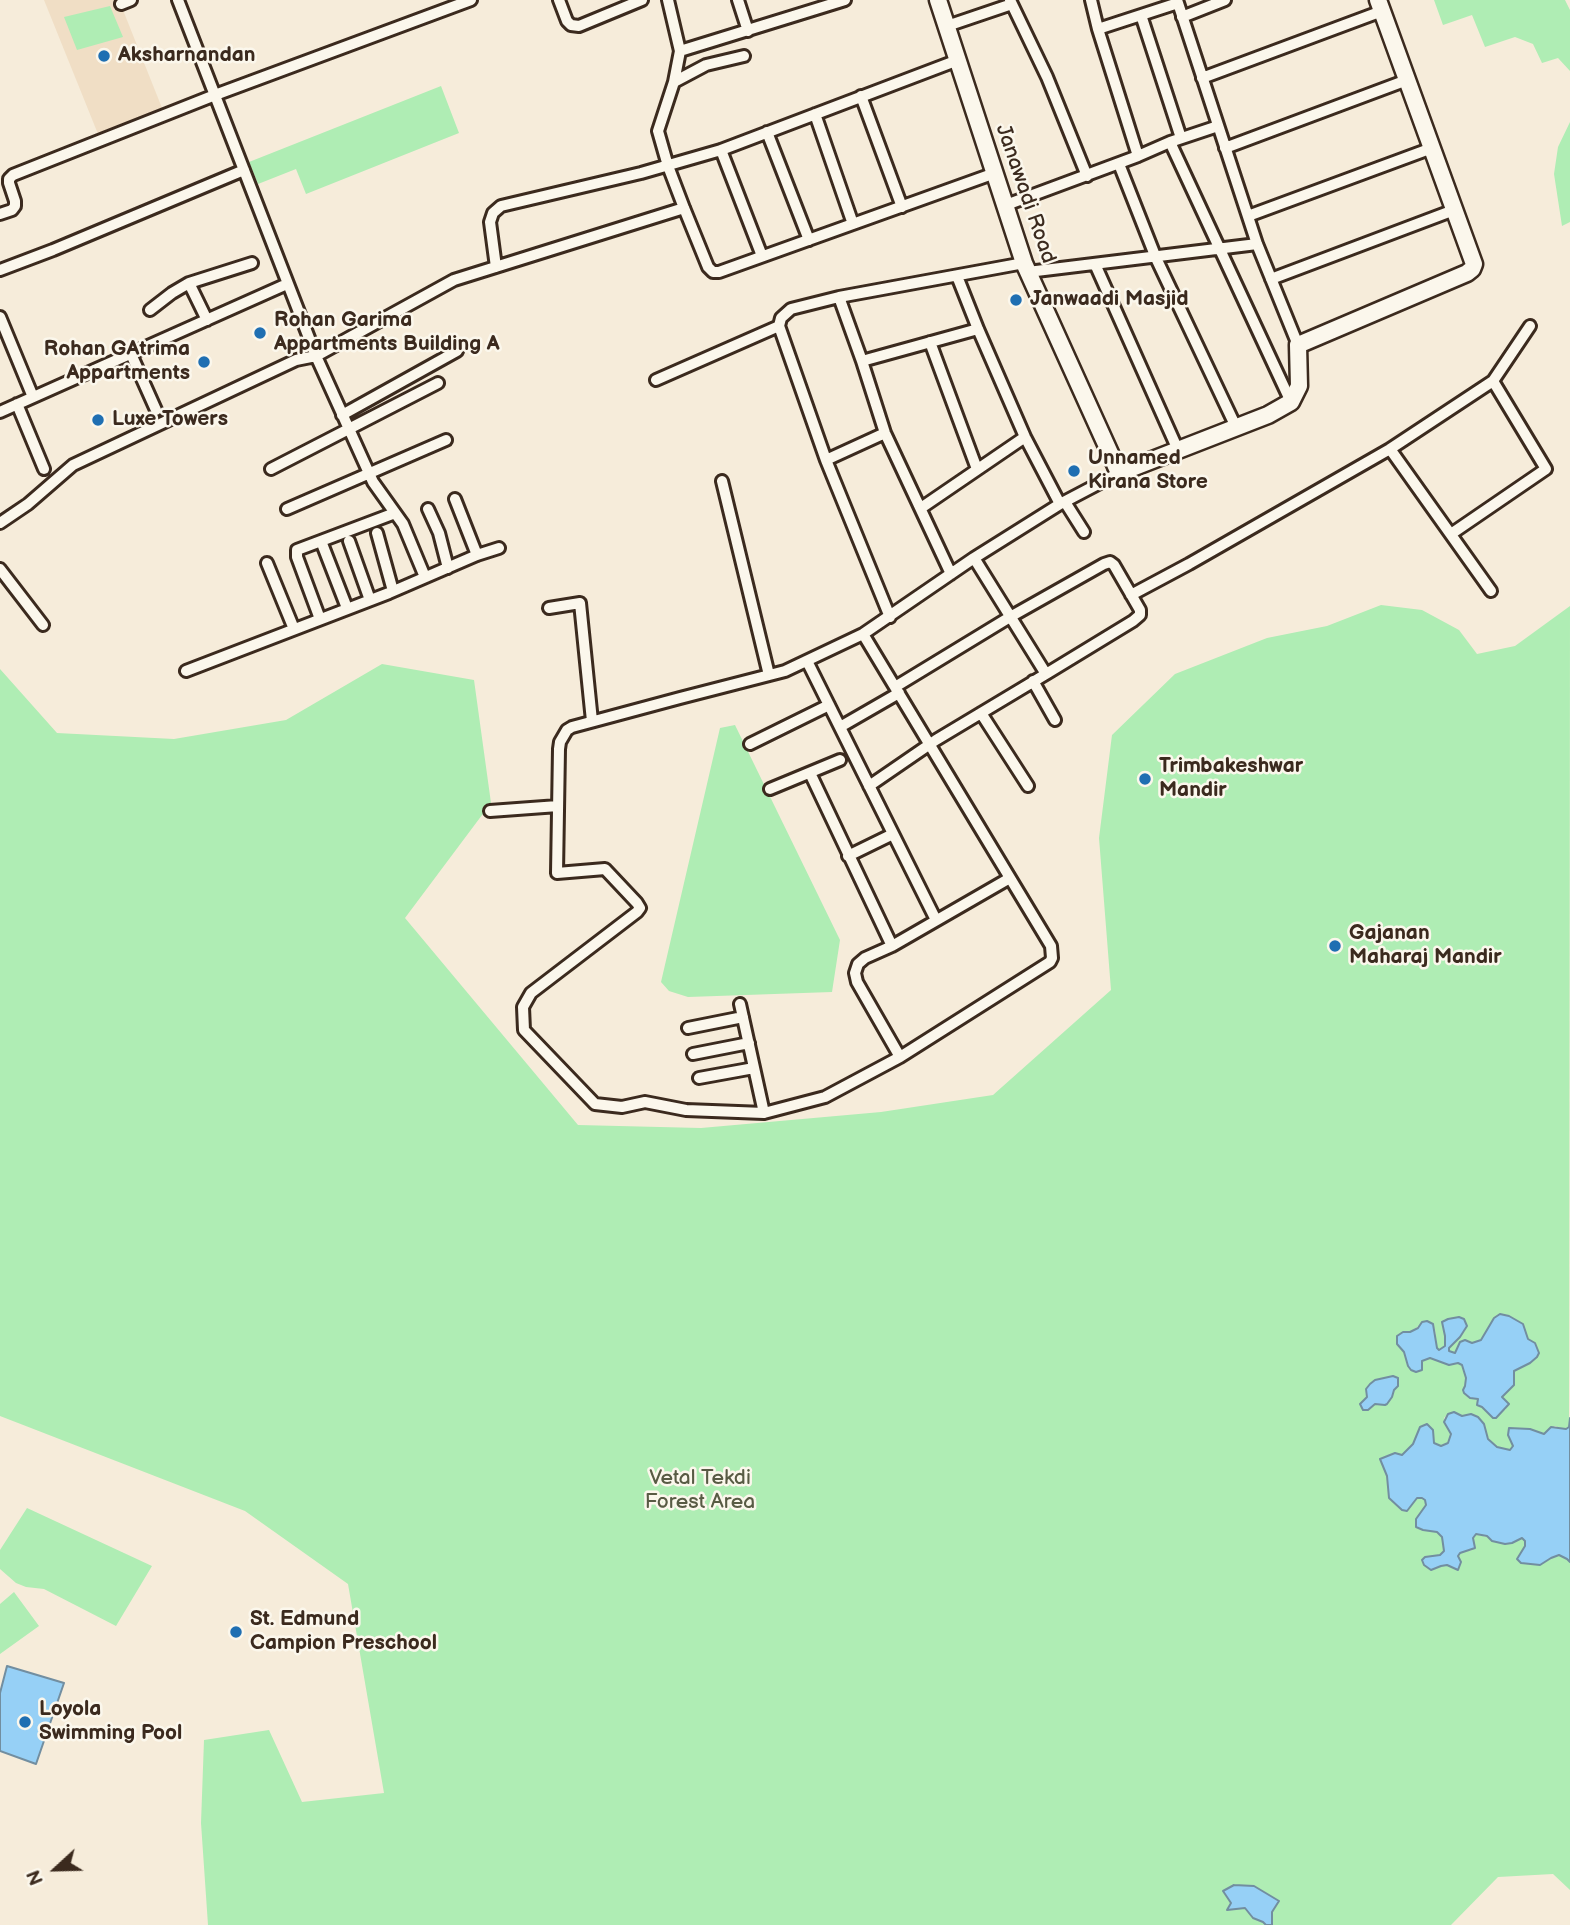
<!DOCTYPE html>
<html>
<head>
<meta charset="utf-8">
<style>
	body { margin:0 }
	#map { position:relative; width:1570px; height:1925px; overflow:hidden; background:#f6ecda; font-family:"Balsamiq Sans",sans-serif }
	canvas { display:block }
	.north { position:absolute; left:21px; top:1834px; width:70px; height:70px; -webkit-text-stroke:5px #fbf7ec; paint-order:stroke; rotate:248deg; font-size:19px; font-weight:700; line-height:28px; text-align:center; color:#3b2a1e }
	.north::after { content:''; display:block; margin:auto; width:24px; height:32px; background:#3b2a1e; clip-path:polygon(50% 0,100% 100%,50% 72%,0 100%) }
</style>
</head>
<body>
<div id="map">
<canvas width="1570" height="1925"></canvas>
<div class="north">N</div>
</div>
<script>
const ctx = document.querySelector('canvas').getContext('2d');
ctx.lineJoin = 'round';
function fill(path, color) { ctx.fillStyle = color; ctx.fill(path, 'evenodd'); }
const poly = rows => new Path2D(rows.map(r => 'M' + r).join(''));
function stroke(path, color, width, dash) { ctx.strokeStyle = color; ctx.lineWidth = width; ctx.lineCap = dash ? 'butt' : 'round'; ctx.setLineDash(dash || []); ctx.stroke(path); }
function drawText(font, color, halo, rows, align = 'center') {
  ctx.font = font + ' "Balsamiq Sans",sans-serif'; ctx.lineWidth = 5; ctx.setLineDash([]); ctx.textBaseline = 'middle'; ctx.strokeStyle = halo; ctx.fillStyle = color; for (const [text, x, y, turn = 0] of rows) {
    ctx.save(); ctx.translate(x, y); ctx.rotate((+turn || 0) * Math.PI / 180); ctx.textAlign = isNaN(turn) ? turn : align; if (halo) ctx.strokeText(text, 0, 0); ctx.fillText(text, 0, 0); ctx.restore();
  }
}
const built = poly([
	[44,0,119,0,162,108,98,134]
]);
const green = poly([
	[1434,0,1565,0,1570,10,1570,71,1558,58,1542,63,1533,44,1515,37,1485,47,1472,15,1443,25],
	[110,6,123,37,77,50,64,17],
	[441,86,459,133,306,194,296,169,258,184,249,162],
	[1570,122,1570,222,1562,226,1554,174,1558,147],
	[1381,605,1422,610,1459,630,1477,654,1515,646,1570,606,1569,1427,1563,1429,1555,1426,1544,1434,1530,1429,1512,1428,1513,1446,1510,1450,1497,1447,1492,1443,1486,1434,1484,1424,1471,1414,1462,1416,1448,1414,1444,1418,1445,1425,1451,1434,1448,1443,1438,1446,1434,1443,1434,1438,1418,1431,1413,1444,1402,1456,1380,1459,1387,1476,1388,1491,1411,1507,1412,1502,1417,1498,1422,1498,1425,1500,1426,1505,1416,1519,1423,1530,1437,1532,1442,1537,1444,1550,1440,1555,1425,1557,1441,1566,1451,1566,1454,1569,1460,1553,1472,1550,1473,1538,1475,1534,1487,1537,1492,1541,1501,1542,1517,1541,1522,1537,1525,1541,1525,1546,1518,1559,1547,1561,1551,1558,1559,1555,1567,1559,1570,1562,1570,1890,1553,1874,1498,1877,1451,1925,208,1925,201,1823,204,1740,269,1730,302,1802,384,1793,348,1584,245,1511,0,1416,0,669,57,733,174,739,286,720,382,664,474,680,491,803,405,918,578,1125,701,1128,881,1112,993,1095,1111,990,1099,838,1112,735,1175,674,1267,638,1327,626],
	[1456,1317,1467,1326,1464,1332,1449,1348,1449,1351,1455,1353,1460,1345,1469,1341,1472,1343,1481,1340,1494,1318,1523,1324,1528,1339,1532,1341,1530,1363,1514,1371,1514,1382,1511,1389,1504,1393,1502,1397,1506,1409,1498,1415,1488,1414,1482,1407,1478,1399,1465,1386,1466,1378,1462,1365,1458,1363,1449,1365,1430,1358,1421,1361,1421,1364,1407,1363,1404,1352,1410,1332,1420,1325,1435,1329,1437,1348,1439,1350,1445,1346,1444,1320],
	[1393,1376,1394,1390,1392,1397,1387,1404,1375,1404,1366,1411,1363,1410,1360,1405,1365,1401,1378,1379],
	[735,725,840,940,832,992,688,997,669,991,661,982,720,728],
	[27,1508,152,1566,116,1626,44,1589,26,1587,16,1583,0,1569,0,1550],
	[14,1592,39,1626,0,1654,0,1604]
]);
const water = poly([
	[1500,1314,1509,1316,1523,1324,1528,1339,1535,1343,1539,1353,1537,1357,1530,1363,1514,1371,1514,1385,1502,1397,1509,1404,1496,1418,1493,1418,1482,1407,1477,1405,1478,1399,1470,1398,1464,1393,1463,1390,1465,1386,1466,1378,1462,1365,1458,1363,1449,1365,1430,1358,1422,1361,1422,1370,1416,1372,1411,1370,1408,1366,1404,1352,1397,1344,1397,1336,1403,1332,1410,1332,1418,1328,1422,1322,1427,1321,1433,1324,1437,1348,1439,1350,1445,1346,1445,1336,1442,1322,1448,1319,1459,1317,1464,1319,1467,1326,1460,1337,1449,1348,1449,1351,1455,1353,1460,1342,1465,1340,1472,1343,1481,1340,1494,1318,1500,1314],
	[1393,1376,1398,1378,1398,1386,1394,1390,1392,1397,1387,1404,1385,1405,1375,1404,1368,1410,1363,1410,1360,1404,1367,1397,1366,1389,1370,1384,1375,1380,1393,1376],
	[1454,1412,1462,1416,1471,1414,1478,1417,1484,1424,1488,1439,1497,1447,1510,1450,1513,1446,1508,1435,1509,1428,1530,1429,1544,1434,1551,1427,1566,1429,1569,1427,1570,1418,1570,1562,1567,1559,1559,1555,1551,1558,1540,1565,1521,1563,1517,1559,1525,1546,1525,1541,1522,1538,1512,1543,1505,1544,1492,1541,1487,1536,1476,1534,1473,1538,1475,1548,1460,1553,1458,1556,1461,1562,1458,1570,1447,1565,1441,1566,1431,1570,1424,1565,1422,1560,1425,1557,1440,1555,1444,1551,1442,1537,1437,1532,1423,1530,1416,1527,1416,1519,1426,1505,1425,1500,1422,1498,1417,1498,1407,1511,1402,1510,1389,1498,1387,1476,1380,1459,1395,1453,1402,1455,1413,1444,1420,1427,1427,1424,1433,1430,1434,1443,1441,1446,1448,1443,1451,1434,1444,1422,1448,1414,1454,1412],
	[7,1666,64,1683,36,1764,0,1751,0,1693,7,1666],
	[1234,1885,1254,1886,1279,1901,1272,1912,1272,1925,1266,1925,1263,1922,1253,1918,1245,1908,1227,1910,1231,1903,1223,1891,1234,1885]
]);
const street = poly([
	[178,0,316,356,373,482,403,524,425,577],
	[559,0,567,21,571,25,579,26,642,0],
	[668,0,680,51,674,82],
	[738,0,748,31],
	[1010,0,1047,77,1087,176],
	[1091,0,1098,29,1138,156],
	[1177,0,1257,244,1298,345],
	[121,4,131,0],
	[1141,15,1181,138],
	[1182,17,1225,0],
	[947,26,1012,4],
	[1098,29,1178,3],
	[680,51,845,0],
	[744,56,706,65,674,82,658,131,668,166,684,208,708,267,713,272,719,272,995,173],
	[1202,78,1382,11],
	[861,96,902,207],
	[815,114,853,224],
	[767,132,809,240],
	[1170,142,1291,402],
	[1225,148,1407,80],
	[721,150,762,256],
	[1119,164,1156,258,1236,427],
	[1006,205,1138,156,1170,142,1218,126],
	[0,214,12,210,15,206,15,201,9,183,9,179,13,175,215,95,471,0],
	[1248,216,1432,148],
	[1095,264,1178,450],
	[496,267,490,222,493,213,501,206,641,173,721,150,958,60],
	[0,270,53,250,244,170],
	[1028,272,1257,244],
	[957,276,978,329,1025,437,1060,504],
	[1271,279,1454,210],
	[189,283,207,320],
	[839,297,862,361,885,433,951,574],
	[150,310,172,293,189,283,252,263],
	[0,317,33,397],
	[930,342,977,469],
	[131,354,156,410],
	[862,361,978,329],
	[656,380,779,326],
	[17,404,44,469],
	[0,412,287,284],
	[342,415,457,351],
	[1390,449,1493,381,1530,326],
	[826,460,885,433],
	[271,469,438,383],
	[722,481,769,675],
	[455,499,477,555],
	[1065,502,1084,532],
	[921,508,1025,437],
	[287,509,446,440],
	[428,509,439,533,448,568],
	[0,523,28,504,73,465,296,360,316,356,454,280,684,208],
	[377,533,393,591],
	[1451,534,1546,469,1493,381],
	[321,541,347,608],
	[349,541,370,600],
	[267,563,294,629],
	[0,569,43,625],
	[1131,595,1189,564,1390,449,1491,591],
	[549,608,580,603,592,721],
	[890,617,826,460,779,326,781,318,791,309,839,297,1024,263],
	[320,619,297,557,297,550,395,513],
	[863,634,1051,946,1052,958,1050,962,900,1057,825,1097,764,1113,686,1110,645,1102,622,1107,595,1104,524,1030,523,1007,531,993,637,912,640,908,637,903,605,869,557,873,559,749,560,742,567,730,572,727,680,698,785,671,863,634,974,558,1060,504,1119,473],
	[807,661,936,920],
	[186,671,389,593,477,555,499,548],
	[1033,681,1055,720],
	[895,687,1010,617,1104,564,1110,562,1114,565,1140,610,1140,615,1133,621,1046,674],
	[981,713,1028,786],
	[840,727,899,693],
	[750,744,829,705],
	[810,773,892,946],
	[869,786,936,740,1046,674,974,558],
	[770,789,840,760],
	[490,811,558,806],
	[848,856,893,834],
	[740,1004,764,1113],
	[688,1028,743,1017],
	[693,1054,749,1043],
	[900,1057,857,982,855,973,858,964,865,958,892,946,1010,878],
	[699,1078,754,1068]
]);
const secondary = poly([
	[938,0,1024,263,1119,473,1268,415,1291,402,1299,386,1298,345,1467,273,1472,269,1474,264,1378,0]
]);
const markers = [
	[104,56,7,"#1f6fb2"],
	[1016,300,7,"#1f6fb2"],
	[260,333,7,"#1f6fb2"],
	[204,362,7,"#1f6fb2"],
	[98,420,7,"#1f6fb2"],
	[1074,471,7,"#1f6fb2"],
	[1145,779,7,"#1f6fb2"],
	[1335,946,7,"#1f6fb2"],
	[236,1632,7,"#1f6fb2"],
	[25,1722,7,"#1f6fb2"]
];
const poiNames = [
	["Aksharnandan",118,56],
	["Janwaadi Masjid",1030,300],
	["Rohan Garima",274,321],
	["Appartments Building A",274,345],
	["Rohan GAtrima",190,350,"right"],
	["Appartments",190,374,"right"],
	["Luxe Towers",112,420],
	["Unnamed",1088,459],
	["Kirana Store",1088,483],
	["Trimbakeshwar",1159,767],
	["Mandir",1159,791],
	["Gajanan",1349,934],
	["Maharaj Mandir",1349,958],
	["St. Edmund",250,1620],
	["Campion Preschool",250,1644],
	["Loyola",39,1710],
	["Swimming Pool",39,1734]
];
const streetNames = [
	["Janawadi Road",1025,194,71]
];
const parkNames = [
	["Vetal Tekdi",700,1479],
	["Forest Area",700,1503]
];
fill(built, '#f0dec5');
fill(green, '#afedb4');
fill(water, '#96d0f6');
stroke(water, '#728ea0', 2);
stroke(street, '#3b2a1e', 16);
stroke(secondary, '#3b2a1e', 21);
stroke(street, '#fbf7ec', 10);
stroke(secondary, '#fbf7ec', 16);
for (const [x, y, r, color] of markers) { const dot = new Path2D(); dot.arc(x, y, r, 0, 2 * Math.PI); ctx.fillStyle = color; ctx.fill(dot); stroke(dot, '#fbf7ec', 2.5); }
drawText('bold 21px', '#3b2a1e', '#fbf7ec', poiNames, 'left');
drawText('21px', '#3b2a1e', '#fbf7ec', streetNames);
drawText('21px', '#585b44', '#fbf7ec', parkNames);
</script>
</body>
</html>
